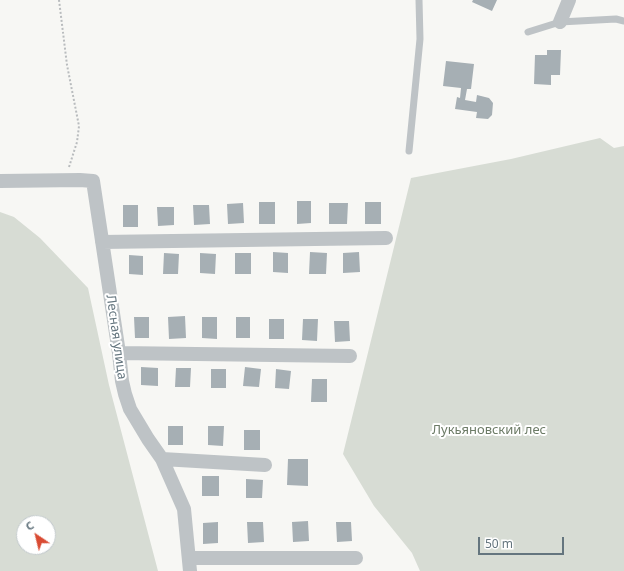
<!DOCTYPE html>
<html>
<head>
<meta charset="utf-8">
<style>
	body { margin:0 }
	#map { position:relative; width:624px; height:571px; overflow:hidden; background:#f7f7f4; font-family:"Noto Sans",sans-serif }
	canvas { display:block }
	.north { position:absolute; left:16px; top:515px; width:40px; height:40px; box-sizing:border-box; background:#fff; border:1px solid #c1c8cb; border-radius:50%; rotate:325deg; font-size:11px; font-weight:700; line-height:16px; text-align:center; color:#64757e }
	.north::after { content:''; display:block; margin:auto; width:14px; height:18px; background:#d94b33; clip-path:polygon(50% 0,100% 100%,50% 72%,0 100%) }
	.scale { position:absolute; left:478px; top:537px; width:86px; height:18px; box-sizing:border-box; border:2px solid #64757e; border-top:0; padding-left:5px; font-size:12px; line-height:14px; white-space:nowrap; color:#64757e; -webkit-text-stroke:3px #fff; paint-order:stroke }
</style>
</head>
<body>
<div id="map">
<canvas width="624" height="571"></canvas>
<div class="north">С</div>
<div class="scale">50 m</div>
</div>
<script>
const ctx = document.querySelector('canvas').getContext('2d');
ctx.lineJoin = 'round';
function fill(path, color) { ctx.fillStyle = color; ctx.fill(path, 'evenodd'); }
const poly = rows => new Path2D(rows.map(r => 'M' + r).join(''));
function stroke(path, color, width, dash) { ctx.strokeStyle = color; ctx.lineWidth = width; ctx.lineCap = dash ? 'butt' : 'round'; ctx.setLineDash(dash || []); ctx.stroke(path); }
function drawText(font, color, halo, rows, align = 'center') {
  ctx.font = font + ' "Noto Sans",sans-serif'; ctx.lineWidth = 4; ctx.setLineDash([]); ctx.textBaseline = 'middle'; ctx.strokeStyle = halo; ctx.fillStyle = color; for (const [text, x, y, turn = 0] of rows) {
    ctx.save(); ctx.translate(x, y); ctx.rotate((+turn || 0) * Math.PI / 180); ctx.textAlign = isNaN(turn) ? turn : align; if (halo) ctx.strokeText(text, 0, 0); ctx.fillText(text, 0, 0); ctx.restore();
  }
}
const green = poly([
	[600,138,614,148,624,146,624,571,420,571,412,553,374,506,343,454,411,178,511,159],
	[0,212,14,217,40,238,88,288,109,385,158,571,0,571],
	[24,523,48,523,48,547,24,547]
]);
const building = poly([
	[473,0,497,0,492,11,472,2],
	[547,50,561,50,560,75,551,75,551,85,534,84,535,55,547,55],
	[446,61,474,64,471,89,467,89,465,100,476,102,477,95,489,98,493,103,492,115,488,119,476,118,477,112,455,109,457,97,460,98,461,88,443,86],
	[297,201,311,201,311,223,297,224],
	[259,202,275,202,275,224,259,224],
	[365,202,381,202,381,224,365,224],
	[243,203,244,223,228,224,227,204],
	[329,203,348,203,347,224,329,224],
	[123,205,138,205,138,227,123,227],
	[193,205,209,205,210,224,194,225],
	[157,207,174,207,174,225,158,226],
	[273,252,288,253,288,273,273,272],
	[310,252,327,253,326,274,309,274],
	[359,252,360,272,343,273,343,253],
	[164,253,179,254,178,274,163,274],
	[200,253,216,254,215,274,200,273],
	[235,253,251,253,251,274,235,274],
	[129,255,143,256,143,275,129,274],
	[185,316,186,338,169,339,168,317],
	[134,317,149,317,149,338,135,338],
	[202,317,217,317,217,339,202,338],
	[236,317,250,317,250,338,236,338],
	[269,319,284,319,284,339,269,339],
	[303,319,318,319,317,341,302,340],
	[334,321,349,321,350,341,335,342],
	[141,367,158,368,158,386,141,385],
	[245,367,261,369,259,387,243,386],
	[176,368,191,368,190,387,175,387],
	[211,369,226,369,226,388,211,388],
	[276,369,291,371,289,389,275,388],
	[312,379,327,379,327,402,311,402],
	[168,426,183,426,183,445,168,445],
	[208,426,224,426,223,446,208,445],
	[244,430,260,430,260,450,244,450],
	[288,459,308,459,308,486,287,485],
	[202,476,219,476,219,496,202,496],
	[246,479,263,480,262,498,246,498],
	[308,521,309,541,293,542,292,522],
	[218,522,218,543,203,544,203,523],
	[247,522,263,522,264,542,248,543],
	[336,522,351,522,352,541,337,542]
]);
const path = poly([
	[59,0,67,65,79,126,77,142,69,167]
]);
const service = poly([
	[528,32,560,22,616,19,624,21],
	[409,151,420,39,419,0]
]);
const minor = poly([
	[560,22,569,0],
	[0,181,80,180,93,181,119,353,122,381,125,394,130,409,148,439,162,459,184,509,190,571],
	[102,242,386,238],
	[119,353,350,356],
	[162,459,265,465],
	[189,558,356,558]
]);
const streetNames = [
	["Лесная улица",116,337,82]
];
const parkNames = [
	["Лукьяновский лес",489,430]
];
fill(green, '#d7dcd4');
fill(building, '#a6afb4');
stroke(path, '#b9bcbe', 2, [2, 2]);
stroke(service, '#bec3c6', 7);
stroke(minor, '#bec3c6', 14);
drawText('13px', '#64757e', '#fff', streetNames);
drawText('13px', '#6c7b66', '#fff', parkNames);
</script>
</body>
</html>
